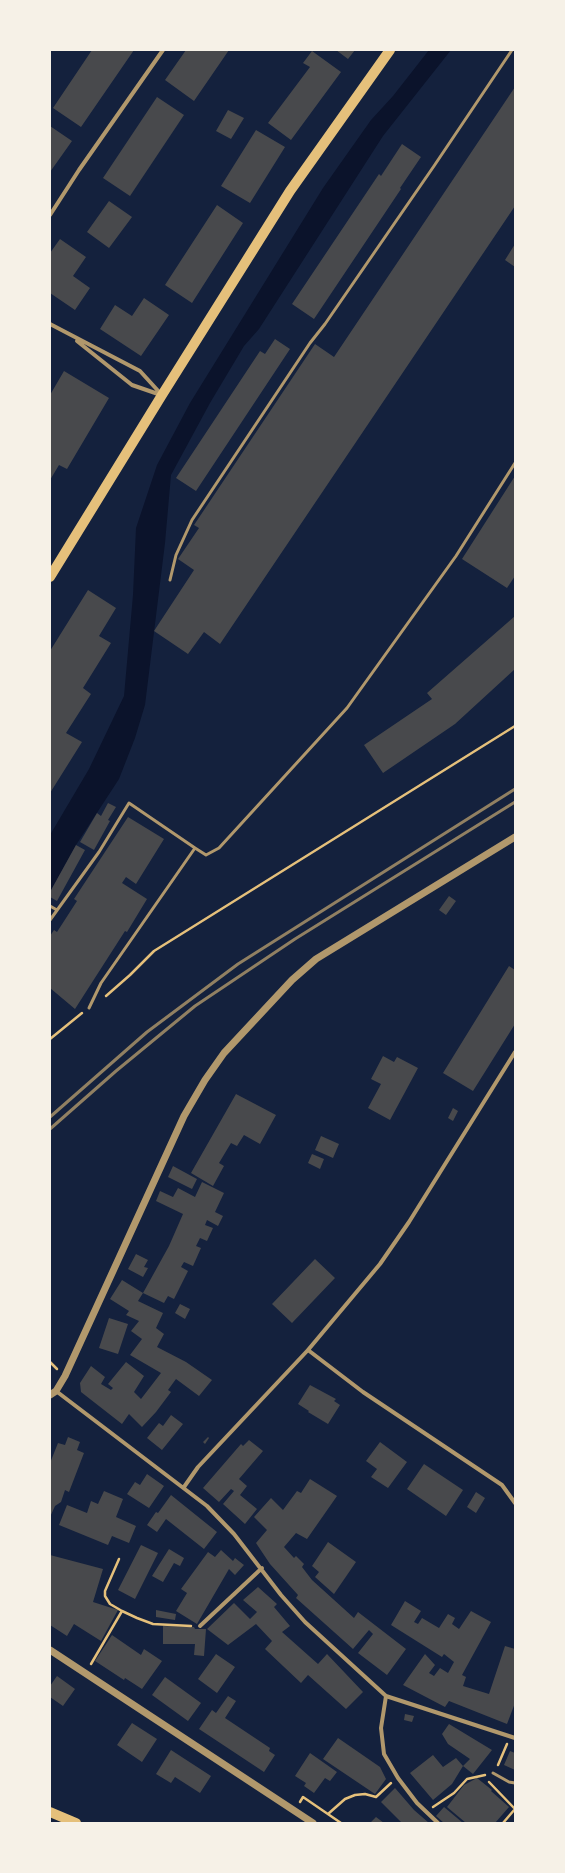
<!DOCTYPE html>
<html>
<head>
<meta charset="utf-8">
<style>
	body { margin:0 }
	#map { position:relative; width:565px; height:1873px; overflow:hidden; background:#14213d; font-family:Cabin,sans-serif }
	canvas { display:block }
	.frame { position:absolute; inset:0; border:51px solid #f6f1e7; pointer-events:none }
</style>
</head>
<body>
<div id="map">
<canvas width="565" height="1873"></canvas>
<div class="frame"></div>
</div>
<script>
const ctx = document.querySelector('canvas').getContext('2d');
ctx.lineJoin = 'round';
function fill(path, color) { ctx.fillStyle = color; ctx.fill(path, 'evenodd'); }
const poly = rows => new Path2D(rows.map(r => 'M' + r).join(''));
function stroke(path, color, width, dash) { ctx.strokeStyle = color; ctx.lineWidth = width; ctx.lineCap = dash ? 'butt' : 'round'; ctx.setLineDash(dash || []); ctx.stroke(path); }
const water = poly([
	[429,50,451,50,383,136,259,329,244,346,210,403,171,475,165,543,145,705,135,738,119,779,76,845,50,892,50,835,89,769,124,696,133,595,136,528,157,465,190,403,323,188,371,120,393,96]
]);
const building = poly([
	[92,50,134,50,81,127,53,108],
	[186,50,229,50,194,101,165,80],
	[336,50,355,50,348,59],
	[312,51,341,72,291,140,268,123,310,67,303,63],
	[515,87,515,206,220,644,204,632,188,654,154,631,194,570,178,559,199,528,194,525,315,344,334,357],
	[157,97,184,115,130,196,103,178],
	[228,110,244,118,231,139,216,131],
	[50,126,72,141,50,172],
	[256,130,285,147,250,203,221,186],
	[402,144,421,157,400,188,401,189,314,319,292,304,379,174,381,176],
	[109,201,132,217,109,248,87,232],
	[217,205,243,223,192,303,165,285],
	[60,239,86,257,73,276,90,288,75,310,50,293,50,253],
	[515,244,515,267,505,260],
	[144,298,169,315,141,356,100,329,115,305,132,316],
	[275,339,290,349,196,491,176,478,260,351,265,354],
	[64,371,109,398,67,469,59,465,50,480,50,395],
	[515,476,515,576,507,588,462,559],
	[88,590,116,608,99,636,111,643,83,688,91,694,66,733,82,742,50,793,50,651],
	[515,616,515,669,455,724,383,773,364,745,432,699,427,693],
	[108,803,116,807,108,820,110,821,94,850,80,842,97,813,101,816],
	[128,817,164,839,136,884,126,877,122,883,147,899,127,932,125,931,75,1009,50,988,50,936,54,930,57,932,77,901,74,899],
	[76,845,85,850,57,901,50,897,50,892],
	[449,896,456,901,446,915,439,910],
	[509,966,515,970,515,1024,473,1091,443,1073],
	[383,1056,394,1062,397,1057,418,1068,390,1120,368,1108,381,1084,371,1079],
	[236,1094,276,1115,260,1144,244,1135,237,1146,231,1143,219,1163,224,1166,213,1186,191,1173],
	[453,1108,458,1111,453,1121,448,1118],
	[321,1136,339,1144,333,1158,315,1150],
	[312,1154,324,1159,320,1169,308,1163],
	[173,1166,197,1179,192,1189,168,1177],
	[202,1182,224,1193,215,1212,223,1216,218,1226,207,1220,205,1225,213,1228,207,1241,200,1238,196,1246,201,1248,193,1266,184,1262,181,1267,188,1271,174,1299,168,1296,164,1303,143,1293,169,1246,183,1214,156,1201,160,1191,173,1197,178,1188,195,1197],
	[136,1254,148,1260,144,1267,148,1268,143,1277,128,1269],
	[315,1259,335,1278,292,1323,272,1304],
	[122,1280,143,1293,138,1301,163,1313,156,1328,164,1334,157,1347,186,1362,212,1380,199,1396,176,1379,168,1390,171,1392,156,1412,142,1427,129,1414,122,1424,81,1392,80,1383,91,1366,105,1377,101,1384,111,1390,113,1388,108,1384,126,1362,144,1376,134,1392,141,1399,161,1373,130,1355,142,1339,131,1331,139,1321,126,1315,129,1311,110,1299],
	[180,1304,190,1309,185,1319,175,1313],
	[109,1318,128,1324,118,1354,99,1348],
	[310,1385,336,1399,334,1401,340,1405,328,1424,308,1412,309,1411,298,1404],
	[171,1415,183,1424,162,1450,147,1438,159,1423,163,1426],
	[68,1437,80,1442,77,1450,84,1453,69,1492,65,1490,61,1502,55,1506,50,1517,50,1463,58,1443,65,1445],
	[208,1437,209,1438,205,1444,203,1442],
	[249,1440,263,1451,239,1479,247,1486,240,1495,257,1509,245,1524,223,1504,234,1491,231,1489,219,1502,203,1488,241,1444,243,1446],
	[380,1442,407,1462,388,1488,371,1477,377,1469,366,1461],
	[424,1464,463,1490,446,1516,407,1489],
	[147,1474,164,1486,149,1508,127,1494,135,1482,140,1485],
	[310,1479,337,1496,307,1539,296,1533,284,1547,294,1558,296,1556,304,1564,302,1567,312,1580,354,1618,358,1612,406,1649,387,1675,358,1653,373,1634,369,1630,353,1649,296,1598,298,1595,270,1564,256,1543,267,1530,254,1517,271,1498,283,1510,297,1491,301,1493],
	[104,1491,123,1499,116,1517,136,1526,129,1543,112,1536,108,1545,59,1525,67,1505,87,1513,91,1501,98,1504],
	[476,1492,485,1498,476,1513,467,1507],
	[171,1495,217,1532,204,1549,166,1519,157,1532,147,1525,156,1512,158,1513],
	[328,1542,356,1562,334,1594,315,1577,319,1572,312,1566],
	[141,1545,158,1553,135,1599,118,1590],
	[169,1549,184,1558,180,1566,174,1563,163,1582,152,1576],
	[221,1550,233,1561,235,1558,244,1565,235,1575,229,1569,197,1624,176,1611,187,1593,181,1589,208,1552,215,1557],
	[50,1555,103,1569,93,1602,118,1610,101,1641,74,1624,67,1636,50,1625],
	[258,1587,277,1604,274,1607,290,1626,282,1632,318,1664,327,1654,363,1692,346,1709,308,1675,301,1683,265,1649,272,1641,256,1624,228,1645,207,1629,234,1603,250,1619,257,1612,243,1600],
	[405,1601,421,1611,414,1622,418,1624,422,1618,439,1628,448,1614,455,1618,452,1624,459,1629,471,1611,491,1622,462,1675,466,1677,463,1686,489,1694,505,1646,515,1649,515,1703,507,1724,449,1701,445,1707,403,1685,425,1654,435,1665,429,1673,434,1676,440,1668,448,1673,454,1662,444,1654,442,1657,391,1625],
	[156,1610,176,1614,175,1620,156,1617],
	[163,1626,194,1627,195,1629,206,1629,204,1656,194,1655,195,1644,163,1644],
	[112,1635,141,1655,144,1649,162,1661,142,1689,125,1678,124,1680,95,1661],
	[216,1654,235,1667,217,1693,198,1679],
	[57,1676,75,1689,63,1706,50,1697,50,1686],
	[165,1677,201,1703,188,1721,152,1695],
	[228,1696,236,1701,225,1718,270,1748,269,1751,275,1755,264,1772,199,1729,212,1710,216,1713],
	[405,1714,414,1716,412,1722,404,1720],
	[132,1723,157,1739,142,1762,117,1745],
	[449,1724,492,1750,473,1774,463,1766,470,1759,448,1744,442,1734],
	[338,1738,380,1767,386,1779,375,1794,323,1759],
	[171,1750,211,1776,200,1793,175,1777,171,1783,156,1774],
	[510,1751,515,1753,515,1770,504,1765],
	[310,1753,337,1772,330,1781,325,1778,314,1793,304,1786,306,1783,295,1776],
	[433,1755,443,1767,456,1758,463,1766,452,1784,433,1800,410,1773],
	[477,1778,492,1790,491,1791,509,1807,495,1823,466,1823,447,1807,464,1785],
	[395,1788,414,1810,429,1823,402,1823,381,1802],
	[444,1807,463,1823,444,1823,436,1816],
	[376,1817,384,1823,370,1823]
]);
const path = poly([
	[106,996,130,975,154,951,515,726],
	[50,1039,82,1013],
	[50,1362,57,1369],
	[119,1559,105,1591,105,1596,110,1604,122,1611],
	[91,1664,122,1611,137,1618,153,1624,191,1626],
	[498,1765,507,1744],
	[489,1782,515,1809],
	[300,1802,303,1797,341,1823],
	[433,1807,454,1793,467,1779,485,1775],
	[328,1814,345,1799,355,1795,365,1794,376,1797,391,1783],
	[503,1823,515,1809]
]);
const service = poly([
	[170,580,176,555,192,520,310,343,325,324,434,166,512,50],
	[195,848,206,855,219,848,347,708,456,556,515,463],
	[50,906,57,910],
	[50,920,99,852,129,803,195,848,101,983,89,1008],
	[493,1773,509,1782,515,1783]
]);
const minor = poly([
	[50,215,79,170,163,50],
	[50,324,140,371,161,394],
	[77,341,132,385,161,395],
	[308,1350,363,1392,502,1485,515,1503],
	[56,1391,207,1506,234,1534,281,1595,305,1622,386,1696,515,1738],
	[184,1487,198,1467,308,1350,380,1264,409,1222,515,1052],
	[200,1626,262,1568],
	[386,1696,381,1728,384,1754,398,1778,417,1803,438,1823]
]);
const tertiary = poly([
	[50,1395,56,1391,65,1376,184,1116,205,1080,224,1053,292,980,316,959,515,837],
	[50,1650,313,1823]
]);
const primary = poly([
	[50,577,162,395,290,191,390,50],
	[50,1812,76,1823]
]);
const rail = poly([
	[50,1117,147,1032,238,964,515,789],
	[50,1129,116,1071,195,1006,295,939,515,802]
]);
fill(water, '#0b132b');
fill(building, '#48494c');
stroke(path, '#e5c07b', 2.5);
stroke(service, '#b1986c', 3);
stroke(minor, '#b1986c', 4);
stroke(tertiary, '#b1986c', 7);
stroke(primary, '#e5c07b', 10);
stroke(rail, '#918062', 3);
</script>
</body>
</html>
